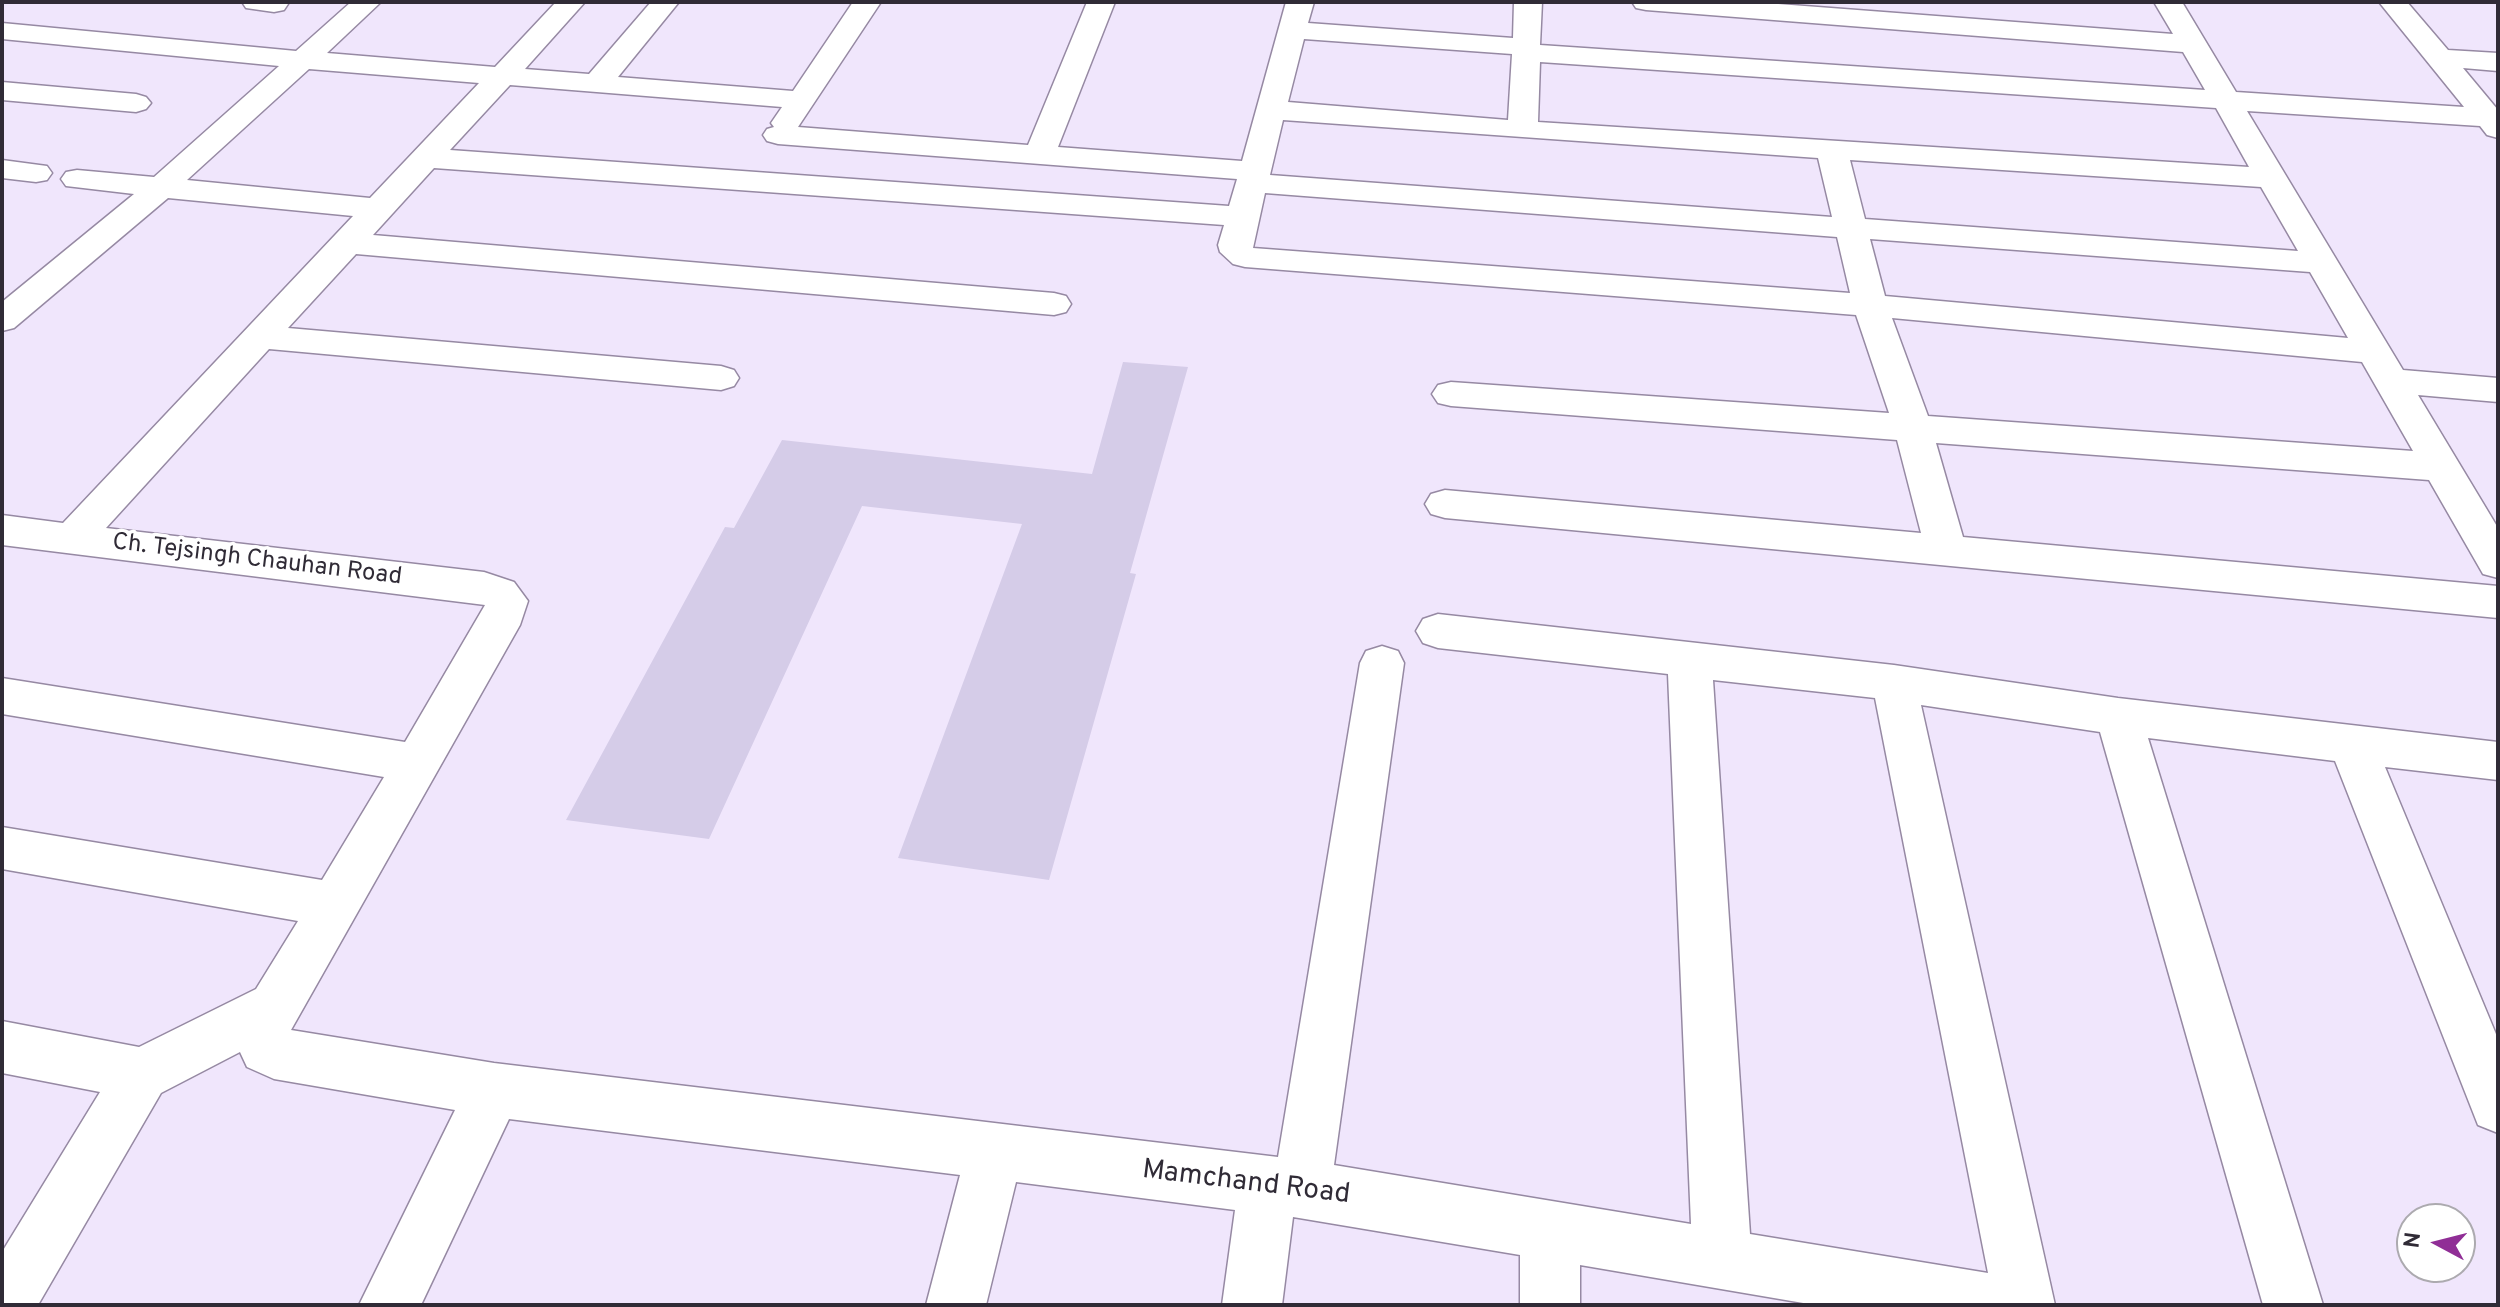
<!DOCTYPE html>
<html>
<head>
<meta charset="utf-8">
<style>
	body { margin:0 }
	#map { position:relative; width:2500px; height:1307px; overflow:hidden; background:#f0e6fc; font-family:Overpass,sans-serif }
	canvas { display:block }
	.frame { position:absolute; inset:0; border:4px solid #302b36; pointer-events:none }
	.north { position:absolute; left:2396px; top:1203px; width:80px; height:80px; box-sizing:border-box; background:#fff; border:2px solid #acaaaf; border-radius:50%; rotate:277deg; font-size:22px; font-weight:700; line-height:32px; text-align:center; color:#302b36 }
	.north::after { content:''; display:block; margin:auto; width:28px; height:36px; background:#902e96; clip-path:polygon(50% 0,100% 100%,50% 72%,0 100%) }
</style>
</head>
<body>
<div id="map">
<canvas width="2500" height="1307"></canvas>
<div class="frame"></div>
<div class="north">N</div>
</div>
<script>
const ctx = document.querySelector('canvas').getContext('2d');
ctx.lineJoin = 'round';
function fill(path, color) { ctx.fillStyle = color; ctx.fill(path, 'evenodd'); }
const poly = rows => new Path2D(rows.map(r => 'M' + r).join(''));
function stroke(path, color, width, dash) { ctx.strokeStyle = color; ctx.lineWidth = width; ctx.lineCap = dash ? 'butt' : 'round'; ctx.setLineDash(dash || []); ctx.stroke(path); }
function drawText(font, color, halo, rows, align = 'center') {
  ctx.font = font + ' Overpass,sans-serif'; ctx.lineWidth = 7; ctx.setLineDash([]); ctx.textBaseline = 'middle'; ctx.strokeStyle = halo; ctx.fillStyle = color; for (const [text, x, y, turn = 0] of rows) {
    ctx.save(); ctx.translate(x, y); ctx.rotate((+turn || 0) * Math.PI / 180); ctx.textAlign = isNaN(turn) ? turn : align; if (halo) ctx.strokeText(text, 0, 0); ctx.fillText(text, 0, 0); ctx.restore();
  }
}
const building = poly([
	[1123,362,1188,367,1130,573,1136,574,1049,880,898,858,1022,524,862,506,709,839,566,820,725,527,734,528,782,440,1092,474]
]);
const minor = poly([
	[242,2,286,2,288,4,284,10,274,12,246,8,242,2],
	[351,2,381,2,327,53,495,67,556,2,585,2,525,69,589,74,651,2,679,2,618,77,793,91,853,2,881,2,798,127,1028,145,1087,2,1115,2,1058,147,1242,161,1286,2,1314,2,1308,23,1513,38,1514,2,1542,2,1540,45,2205,90,2183,52,1646,10,1636,8,1632,2,1752,2,2173,34,2154,2,2182,2,2236,92,2464,107,2379,2,2407,2,2448,50,2498,53,2498,71,2463,68,2498,110,2498,138,2487,135,2480,126,2247,111,2403,370,2498,378,2498,402,2418,395,2498,528,2498,578,2483,574,2429,480,1936,443,1963,537,2498,586,2498,618,1445,518,1431,514,1425,504,1431,494,1445,490,1921,533,1897,440,1451,406,1438,403,1432,394,1438,385,1451,382,1889,413,1856,315,1245,267,1233,264,1220,252,1218,245,1224,225,434,168,373,235,1054,293,1066,296,1071,304,1066,312,1054,315,356,254,288,328,721,366,734,370,739,378,734,386,721,390,269,349,106,528,484,572,514,582,528,601,520,625,291,1030,494,1063,1278,1157,1360,663,1366,651,1382,646,1398,651,1404,663,1334,1165,1691,1224,1668,674,1438,648,1423,643,1416,631,1423,619,1438,614,1894,665,2118,698,2498,742,2498,780,2385,767,2498,1039,2498,1133,2478,1125,2335,761,2148,738,2323,1305,2263,1305,2100,732,1921,705,2055,1305,1815,1305,1580,1265,1580,1305,1520,1305,1520,1255,1293,1217,1282,1305,1222,1305,1235,1210,1016,1182,986,1305,926,1305,960,1175,509,1119,421,1305,359,1305,455,1110,274,1079,247,1067,240,1052,161,1093,38,1305,2,1305,2,1252,100,1092,2,1073,2,1021,139,1047,256,989,298,921,2,869,2,827,322,880,384,777,2,714,2,678,405,742,485,605,2,545,2,515,63,523,353,216,168,198,14,328,2,331,2,302,134,194,66,186,61,179,66,172,77,170,154,177,279,66,2,39,2,23,296,51,351,2],
	[1304,39,1512,54,1508,120,1288,102,1304,39],
	[1540,62,2216,108,2249,167,1538,122,1540,62],
	[309,69,479,83,370,198,187,180,309,69],
	[510,85,782,107,771,123,774,127,767,129,763,135,767,141,778,144,1237,179,1229,206,450,150,510,85],
	[1283,120,1818,158,1832,217,1270,175,1283,120],
	[1850,160,2261,187,2298,251,1865,219,1850,160],
	[1265,193,1837,237,1850,293,1253,248,1265,193],
	[1870,239,2310,272,2348,338,1885,296,1870,239],
	[1892,318,2362,362,2413,451,1928,416,1892,318],
	[1713,680,1875,698,1988,1273,1750,1234,1713,680],
	[2,82,136,94,146,97,151,103,146,109,136,112,2,100,2,82],
	[2,160,47,166,52,173,47,180,36,182,2,178,2,160]
]);
const streetNames = [
	["Ch. Tejsingh Chauhan Road",257,561,7]
];
const nearStreetnames = [
	["Mamchand Road",1246,1184,7]
];
fill(building, '#d5cce8');
stroke(minor, '#9689a3', 3);
fill(minor, '#fff');
drawText('24px', '#302b36', '#fff', streetNames);
drawText('28px', '#302b36', '#fff', nearStreetnames);
</script>
</body>
</html>
